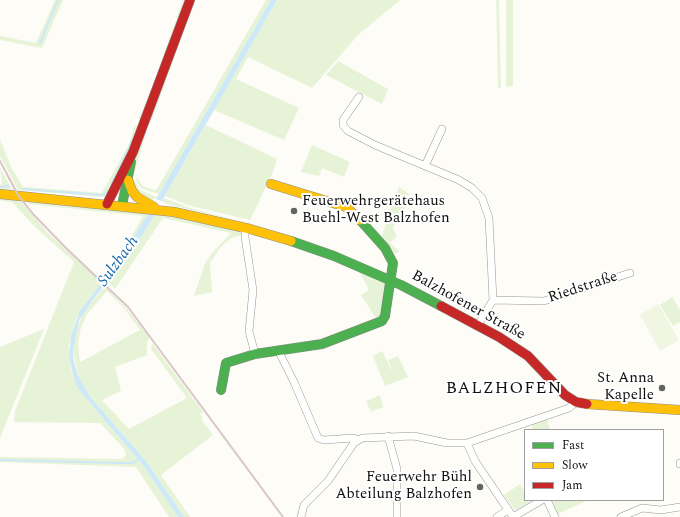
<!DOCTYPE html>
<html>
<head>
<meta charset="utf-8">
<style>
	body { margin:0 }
	#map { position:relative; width:680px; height:517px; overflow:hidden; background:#fdfcf7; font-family:Spectral,serif }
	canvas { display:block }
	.legend { position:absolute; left:524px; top:429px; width:140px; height:72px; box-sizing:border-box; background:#fff; border:1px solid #a0a0a0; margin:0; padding:5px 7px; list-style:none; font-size:12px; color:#111 }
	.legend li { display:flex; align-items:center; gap:8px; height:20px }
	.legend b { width:20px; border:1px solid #a0a0a0 }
</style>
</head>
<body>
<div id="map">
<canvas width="680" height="517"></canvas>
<ul class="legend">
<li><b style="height:5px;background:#4caf50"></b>Fast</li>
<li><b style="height:5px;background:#ffc107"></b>Slow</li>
<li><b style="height:5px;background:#c62828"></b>Jam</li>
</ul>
</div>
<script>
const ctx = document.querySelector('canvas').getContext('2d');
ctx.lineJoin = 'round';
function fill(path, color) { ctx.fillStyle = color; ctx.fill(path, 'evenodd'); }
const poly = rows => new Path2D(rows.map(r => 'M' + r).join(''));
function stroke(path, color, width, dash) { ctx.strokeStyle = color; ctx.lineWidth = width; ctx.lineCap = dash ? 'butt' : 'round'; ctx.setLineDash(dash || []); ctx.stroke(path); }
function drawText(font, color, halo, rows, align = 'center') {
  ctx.font = font + ' Spectral,serif'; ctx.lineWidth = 4; ctx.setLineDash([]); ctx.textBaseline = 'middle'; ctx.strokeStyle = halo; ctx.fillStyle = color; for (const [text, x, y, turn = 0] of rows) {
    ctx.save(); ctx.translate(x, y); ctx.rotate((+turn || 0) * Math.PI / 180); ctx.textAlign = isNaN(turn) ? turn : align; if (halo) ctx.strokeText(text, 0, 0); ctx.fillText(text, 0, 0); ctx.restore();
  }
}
const green = poly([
	[55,0,63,0,42,48,0,40,0,36,36,43],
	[183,0,187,0,143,120,140,121,139,117,149,96],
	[193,0,195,0,152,119,148,124],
	[266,0,271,0,159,194,142,189,137,183,136,177,143,186,154,190,157,189],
	[277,0,400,0,358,35,312,88,248,57,236,79,299,108,284,140,214,110],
	[496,0,499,0,501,87,498,88],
	[506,0,513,0,513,86,506,87],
	[338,61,388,89,382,104,326,75],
	[135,125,140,129,106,197,18,190,0,156,0,139,11,167,23,187,102,193,129,144],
	[206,125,277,159,272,174,250,220,191,206,165,196],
	[147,129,133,178,140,190,157,197,152,200,136,190,131,179,136,157],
	[312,145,350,162,344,177,322,168,319,176,301,172],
	[0,167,12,190,0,189,0,185,2,184],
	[399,187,409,194,402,218,398,217,393,229,397,236,390,243,399,251,395,254,381,238],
	[0,197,18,198,47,232,102,283,90,297,75,321,69,345,71,369,79,390,143,465,178,517,169,517,136,467,0,462,0,457,122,459,126,455,125,450,100,423,14,422,15,411,74,262,33,225,13,203,0,200],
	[164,198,190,208,247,223,166,204,162,201],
	[24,199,144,212,148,214,133,239,105,279,101,277,130,239,143,216,29,204],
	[155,215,192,219,241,231,242,235,231,238,220,248,210,263,212,292,194,296,205,263,213,252,231,233,163,218,115,289,108,282,136,245],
	[357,268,386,281,381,319,377,320,361,295,369,290],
	[105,286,126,308,150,338,147,341,147,355,115,367,121,391,102,400,129,429,187,398,151,349,152,343,203,412,200,414,203,418,202,420,213,435,161,475,190,517,184,517,146,461,91,398,78,376,73,349,76,330,83,313],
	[107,291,124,308,140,330,80,362,78,343,81,327,87,314],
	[672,297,680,310,680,322,673,326,660,305],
	[44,329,0,438,0,347],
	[382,351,394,375,388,360,398,356,408,377,385,386,373,356],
	[380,395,383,407,371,412,366,401],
	[547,418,550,430,533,430,531,423],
	[520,484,525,493,525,500,530,502,515,510,504,495],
	[552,500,586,500,586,501,558,514]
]);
const pitch = poly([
	[658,304,679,340,660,351,640,315]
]);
const water = poly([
	[271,0,277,0,162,201,156,199],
	[148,214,155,215,136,245,93,300,79,320,73,349,74,362,78,376,91,398,146,461,184,517,178,517,143,465,79,390,75,382,69,357,71,335,80,311,123,254]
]);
const stream = poly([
	[40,43,58,0],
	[111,186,133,139],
	[0,187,9,186],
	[23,189,101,195,108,192],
	[0,460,121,463,131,463,140,459]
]);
const street = poly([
	[359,97,343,120,343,125,348,131,375,145,459,180,472,188,482,198,489,218,493,300],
	[425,166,442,129],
	[245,228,245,237,253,290,249,331,255,354],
	[478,325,493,300,544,301,630,273],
	[278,350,294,382,318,438,324,440,353,438,358,440],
	[388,436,397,469,397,517],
	[467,443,475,461,513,517],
	[680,463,680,464],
	[547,500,555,517],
	[301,517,304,505,328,481,354,443,362,438,414,436,447,443,467,443,569,408,576,402],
	[497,517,508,510],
	[513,517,542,500],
	[621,517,642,508,661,510,680,507]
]);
const fast = poly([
	[122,205,131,162],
	[291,241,334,256,401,285,441,306],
	[221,390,226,363,255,354,322,344,382,321,385,316,393,263,385,248,360,220]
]);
const slow = poly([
	[128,180,132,191,137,197,154,207],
	[271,184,346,207,360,220],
	[0,194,174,212,250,229,291,241],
	[587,404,680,410]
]);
const jam = poly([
	[107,204,133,152,190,0],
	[441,306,499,337,528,356,565,395,576,402,587,404]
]);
const rail = poly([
	[0,161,18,195,33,214,66,248,128,307,283,517]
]);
const markers = [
	[294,211,4,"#646362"],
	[662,388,4,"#646362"],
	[480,487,4,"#646362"]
];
const poiNames = [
	["Feuerwehrgerätehaus",302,202,"left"],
	["Buehl-West Balzhofen",302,219,"left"],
	["St. Anna",654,379],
	["Kapelle",654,396],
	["Feuerwehr Bühl",472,478],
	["Abteilung Balzhofen",472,495]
];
const streetNames = [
	["Riedstraße",583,288,-18],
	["Balzhofener Straße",468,306,29]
];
const waterNames = [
	["Sulzbach",119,262,-54]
];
const quarterNames = [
	["BALZHOFEN",504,390]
];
fill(green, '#e7f3d7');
fill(pitch, '#f0f6e1');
fill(water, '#cde8f7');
stroke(stream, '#cde8f7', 2);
stroke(street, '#979795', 8);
stroke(fast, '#8e8d8b', 10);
stroke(slow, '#8e8d8b', 10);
stroke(jam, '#8e8d8b', 10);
stroke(street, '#fffffe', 7);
stroke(fast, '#4caf50', 9);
stroke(slow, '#ffc107', 9);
stroke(jam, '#c62828', 9);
stroke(rail, '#d9c6c7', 2);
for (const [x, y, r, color] of markers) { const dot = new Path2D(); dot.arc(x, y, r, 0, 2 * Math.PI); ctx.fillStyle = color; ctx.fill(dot); stroke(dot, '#fff', 1.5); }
drawText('15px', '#111', '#fff', poiNames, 'right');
drawText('15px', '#111', '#fff', streetNames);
drawText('italic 16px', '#1768a6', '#fff', waterNames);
ctx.letterSpacing = '1px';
drawText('17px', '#111', '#fff', quarterNames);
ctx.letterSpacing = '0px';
</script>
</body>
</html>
